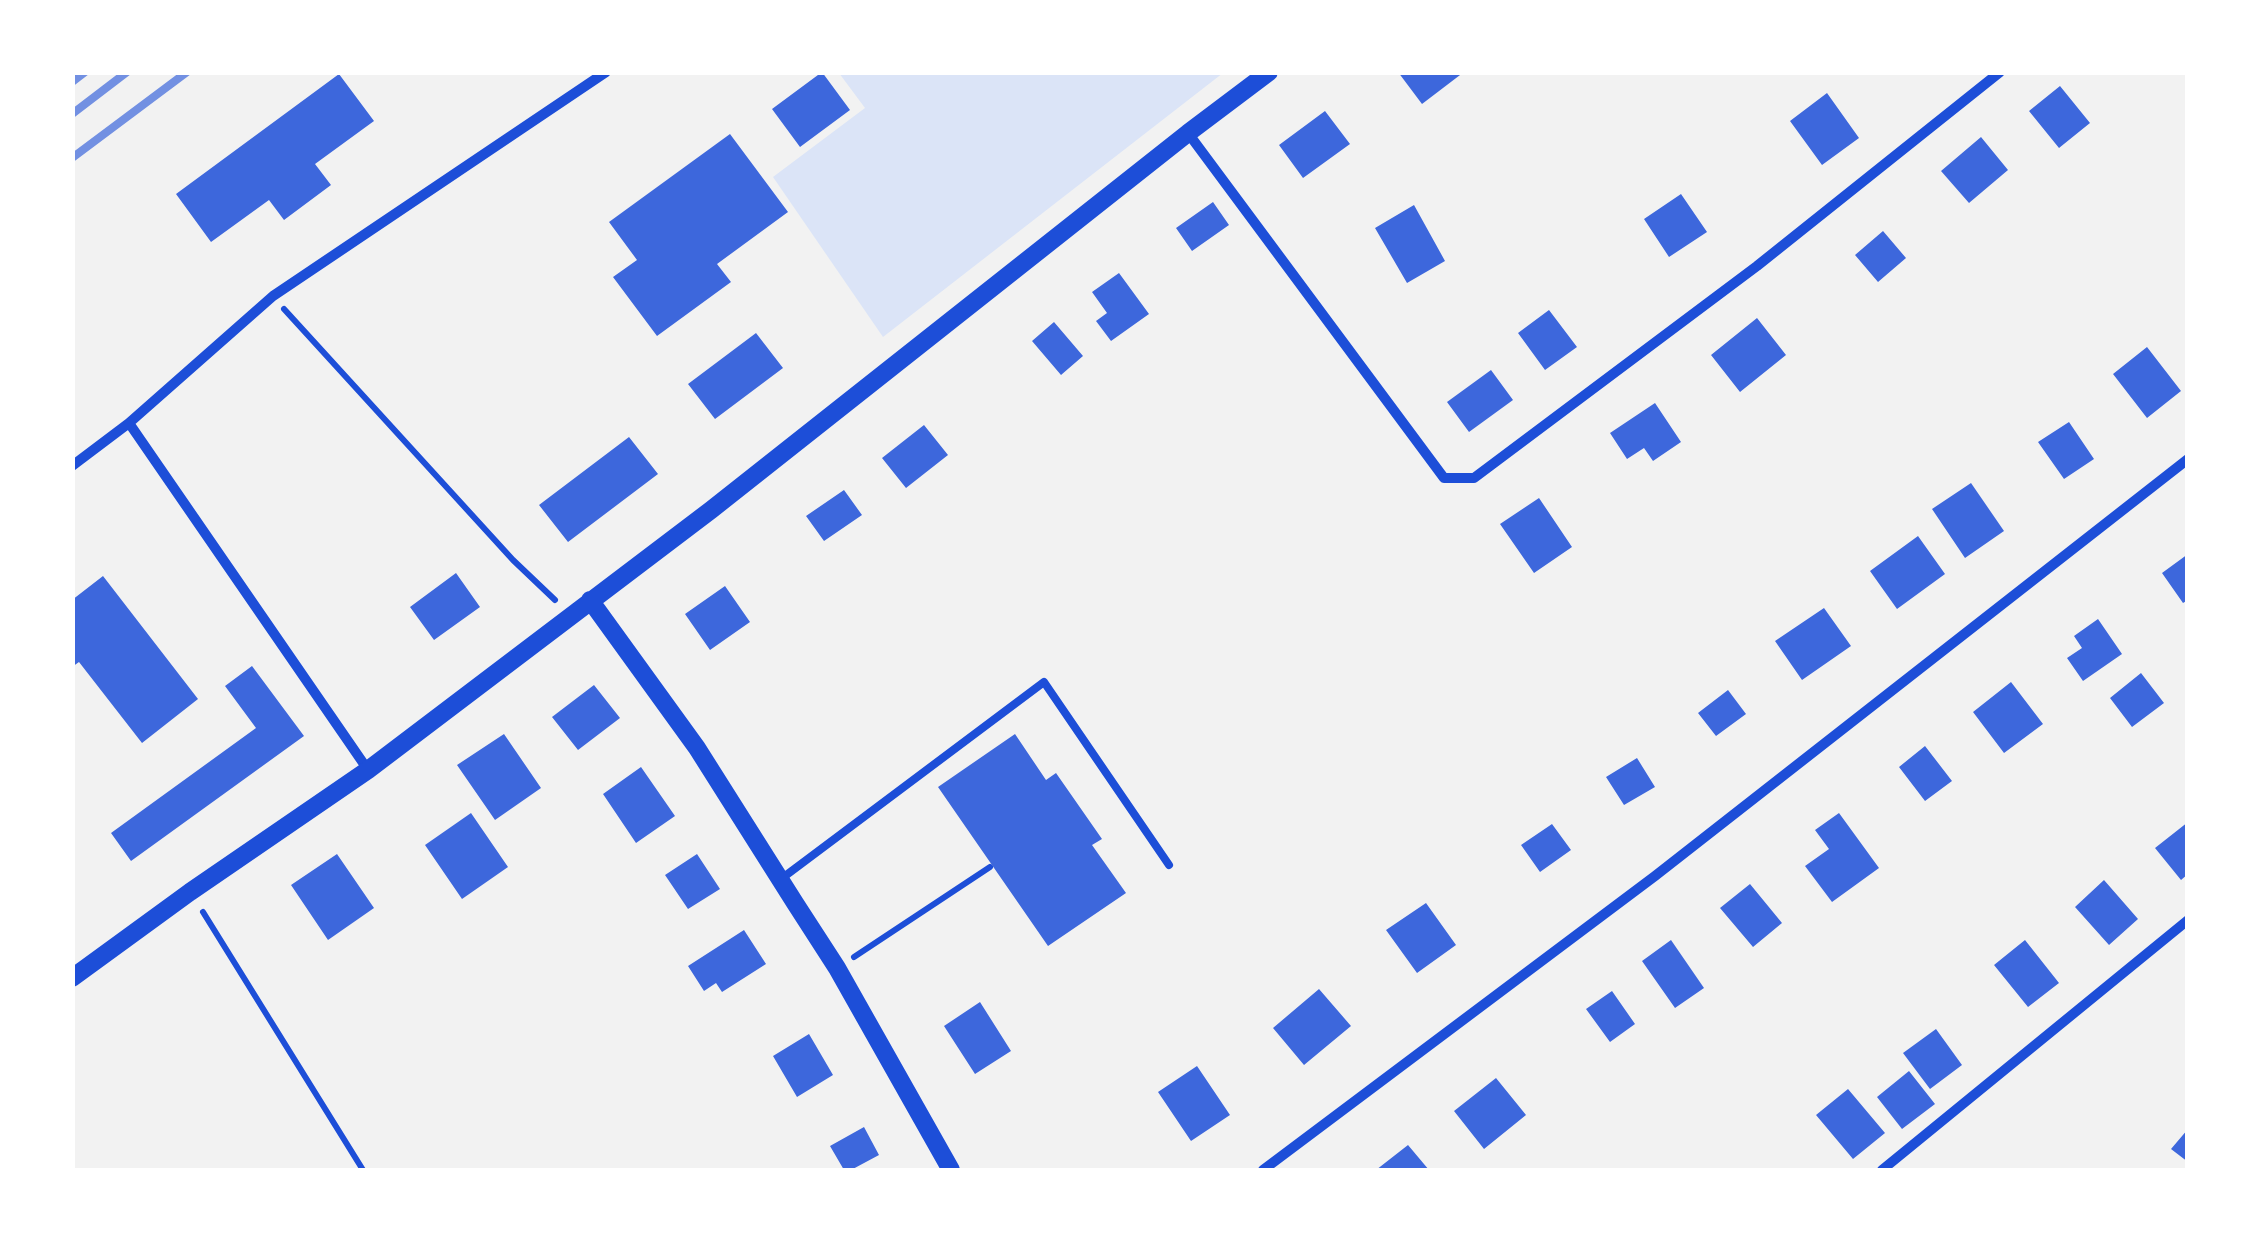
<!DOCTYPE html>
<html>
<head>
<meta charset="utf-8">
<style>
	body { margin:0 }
	#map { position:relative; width:2260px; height:1243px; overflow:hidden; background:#f2f2f2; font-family:"Fira Sans Condensed",sans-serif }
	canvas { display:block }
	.frame { position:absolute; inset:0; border:75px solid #fff; pointer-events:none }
</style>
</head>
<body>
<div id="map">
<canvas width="2260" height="1243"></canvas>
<div class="frame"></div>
</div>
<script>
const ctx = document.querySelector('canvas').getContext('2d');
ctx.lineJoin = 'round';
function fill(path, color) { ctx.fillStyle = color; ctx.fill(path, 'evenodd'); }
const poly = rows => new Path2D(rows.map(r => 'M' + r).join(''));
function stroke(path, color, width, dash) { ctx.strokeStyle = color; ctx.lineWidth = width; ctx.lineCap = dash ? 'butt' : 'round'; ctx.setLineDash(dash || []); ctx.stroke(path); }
const green = poly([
	[839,73,1223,73,883,337,773,177,865,108]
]);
const building = poly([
	[822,72,850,110,800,147,772,109],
	[1398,72,1464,72,1422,104],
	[339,74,374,121,315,164,331,185,284,220,269,200,211,242,176,194],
	[2060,86,2090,123,2059,148,2029,111],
	[1827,93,1859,138,1822,165,1790,121],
	[1325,111,1350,144,1303,178,1279,145],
	[730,134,788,212,717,264,731,282,657,336,613,277,637,260,609,222],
	[1981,137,2008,170,1969,203,1941,171],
	[1681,194,1707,232,1669,257,1644,219],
	[1213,202,1229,225,1192,251,1176,228],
	[1414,205,1445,261,1407,283,1375,228],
	[1883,231,1906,258,1878,282,1855,255],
	[1119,273,1149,314,1111,341,1096,321,1107,313,1092,292],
	[1549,310,1577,347,1545,370,1518,333],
	[1757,318,1786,355,1740,392,1711,355],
	[1054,322,1083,356,1061,375,1032,341],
	[756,333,783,368,715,419,688,384],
	[2147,347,2181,391,2147,418,2113,374],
	[1491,370,1513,400,1469,432,1447,402],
	[1655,403,1681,442,1653,461,1644,448,1627,459,1610,433],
	[2069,422,2094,459,2064,479,2038,442],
	[924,425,948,455,906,488,882,458],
	[629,437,658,474,568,542,539,505],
	[1971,483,2004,531,1965,558,1932,509],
	[844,490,862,515,824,541,806,516],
	[1539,498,1572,547,1534,573,1500,524],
	[1918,536,1945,574,1897,609,1870,571],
	[2188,554,2188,600,2183,603,2162,573],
	[456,573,480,607,434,640,410,607],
	[103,576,198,699,142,743,79,662,72,667,72,600],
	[725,586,750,622,710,650,685,614],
	[1824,608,1851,646,1802,680,1775,641],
	[2098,619,2122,654,2083,681,2067,658,2082,648,2074,636],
	[252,666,304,736,131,861,111,833,256,728,225,686],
	[2141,673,2164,703,2132,727,2110,698],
	[2011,682,2043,724,2004,753,1973,712],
	[594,685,620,718,578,750,552,717],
	[1728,690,1746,714,1716,736,1698,713],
	[504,734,541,788,495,820,457,765],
	[1015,734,1046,780,1056,773,1102,839,1092,845,1126,893,1048,946,938,787],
	[1925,746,1952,781,1925,801,1899,767],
	[1637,758,1655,787,1624,805,1606,777],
	[641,767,675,816,636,843,603,794],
	[471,813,508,867,462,899,425,845],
	[1839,813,1879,868,1832,902,1805,866,1829,849,1815,830],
	[2188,822,2188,874,2181,880,2155,848],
	[1552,824,1571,850,1540,872,1521,845],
	[337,854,374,908,328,940,291,885],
	[697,854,720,889,688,909,665,875],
	[2104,880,2138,919,2109,945,2075,907],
	[1750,884,1782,923,1753,947,1720,908],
	[1426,903,1456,945,1417,973,1386,930],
	[744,930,766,964,722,992,716,983,704,991,688,966],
	[1671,940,1704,988,1675,1008,1642,961],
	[2025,940,2059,983,2028,1007,1994,965],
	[1319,989,1351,1026,1304,1065,1273,1028],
	[1612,991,1635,1024,1610,1042,1586,1009],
	[980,1002,1011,1051,975,1074,944,1026],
	[1936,1029,1962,1065,1930,1089,1903,1053],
	[809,1034,833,1075,797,1097,773,1056],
	[1197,1066,1230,1115,1191,1141,1158,1092],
	[1909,1071,1935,1104,1902,1129,1877,1097],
	[1496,1078,1526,1115,1484,1149,1454,1111],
	[1848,1089,1885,1133,1853,1159,1816,1115],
	[864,1127,879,1155,851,1170,844,1170,830,1146],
	[2188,1129,2188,1162,2171,1149],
	[1408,1145,1429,1170,1376,1170]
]);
const path = poly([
	[284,309,513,560,555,600],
	[203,912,363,1170],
	[854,957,990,867]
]);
const service = poly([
	[781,879,1044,682,1169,865]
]);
const minor = poly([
	[1188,133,1444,478,1474,478,1757,266,2000,72],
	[129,423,368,770],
	[72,466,129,423,273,296,606,72],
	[1263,1170,1655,876,2188,459],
	[1882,1170,2188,920]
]);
const tertiary = poly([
	[590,600,697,748,795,903,837,968,951,1170],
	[72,978,190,892,368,770,711,510,1188,133,1269,72]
]);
const rail = poly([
	[72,82,85,72],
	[72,114,127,72],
	[72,158,187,72]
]);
fill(green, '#dbe4f7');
fill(building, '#3d67dc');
stroke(path, '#1d4ed8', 6);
stroke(service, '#1d4ed8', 8);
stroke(minor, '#1d4ed8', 10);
stroke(tertiary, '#1d4ed8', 18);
stroke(rail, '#7290e2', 8);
</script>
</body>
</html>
